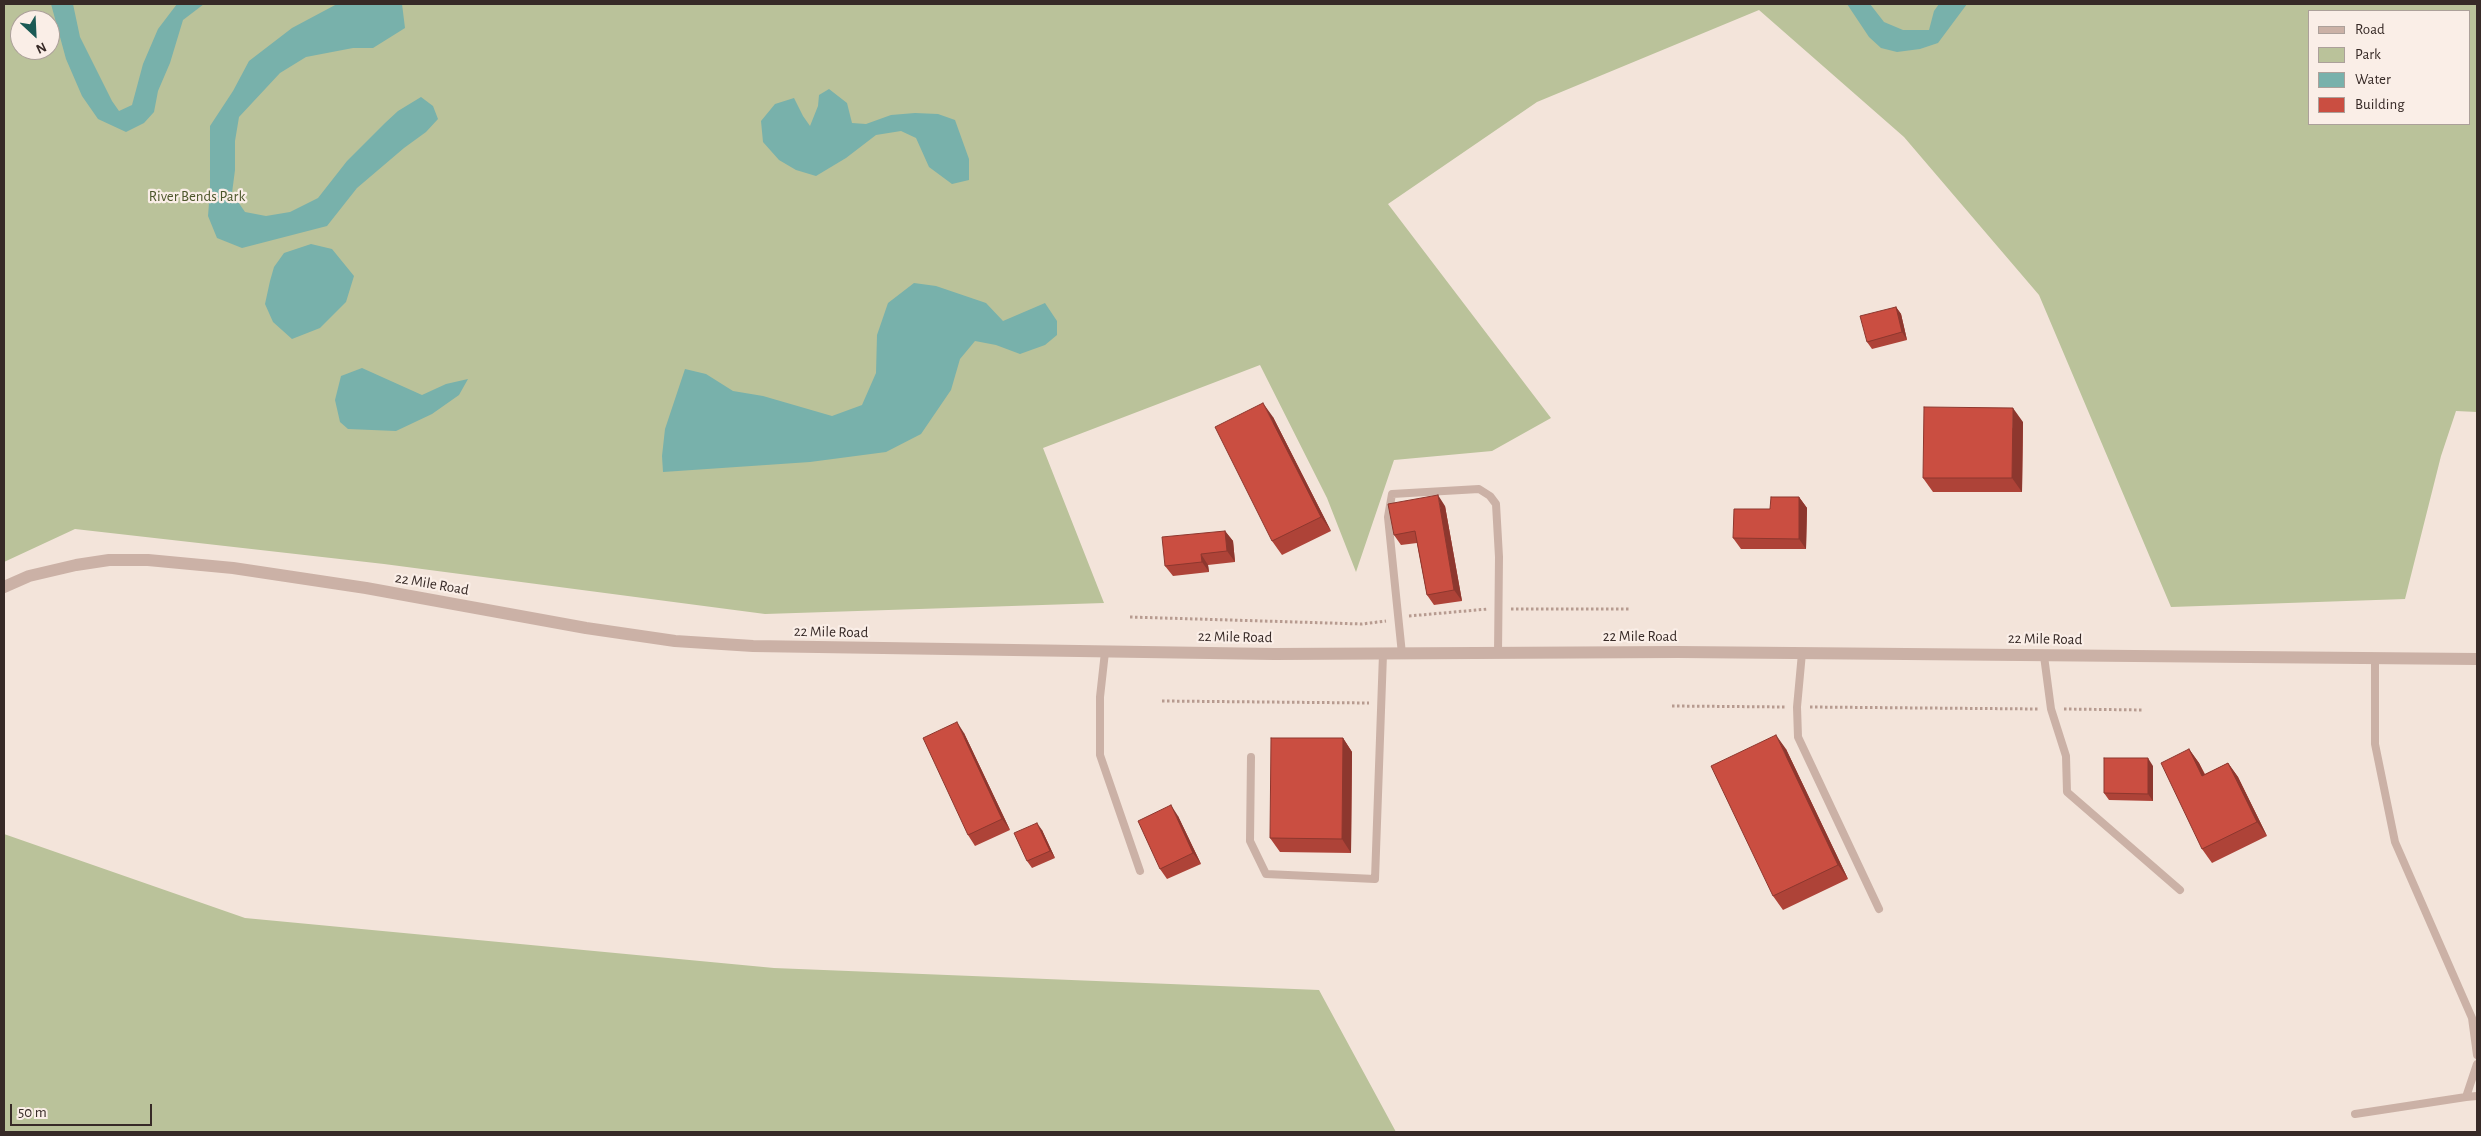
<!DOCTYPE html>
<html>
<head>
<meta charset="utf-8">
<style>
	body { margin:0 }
	#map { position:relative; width:2481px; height:1136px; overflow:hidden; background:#f3e4da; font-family:"Alegreya Sans",sans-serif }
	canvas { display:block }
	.frame { position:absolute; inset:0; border:5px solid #372a27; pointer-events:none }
	.legend { position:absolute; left:2308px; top:10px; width:162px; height:115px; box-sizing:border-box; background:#faeee7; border:1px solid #aca09a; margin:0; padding:6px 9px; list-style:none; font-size:15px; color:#372a27 }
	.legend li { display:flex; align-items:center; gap:10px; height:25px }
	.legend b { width:25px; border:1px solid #aca09a }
	.north { position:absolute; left:10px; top:10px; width:50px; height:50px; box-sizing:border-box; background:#faeee7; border:1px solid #aca09a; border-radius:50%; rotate:155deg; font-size:14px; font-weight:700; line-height:20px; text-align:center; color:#372a27 }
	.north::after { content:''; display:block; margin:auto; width:18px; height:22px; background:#1b5a55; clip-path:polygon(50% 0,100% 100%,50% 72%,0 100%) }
	.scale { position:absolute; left:10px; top:1104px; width:142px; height:22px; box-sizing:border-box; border:2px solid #372a27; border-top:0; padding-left:6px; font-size:15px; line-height:18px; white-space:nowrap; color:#372a27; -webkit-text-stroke:4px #faeee7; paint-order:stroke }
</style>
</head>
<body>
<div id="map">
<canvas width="2481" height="1136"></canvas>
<div class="frame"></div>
<ul class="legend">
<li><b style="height:6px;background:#cbb1a6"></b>Road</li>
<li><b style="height:14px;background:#bac29a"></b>Park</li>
<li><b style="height:14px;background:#78b1ab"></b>Water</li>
<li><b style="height:14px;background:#ca4e41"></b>Building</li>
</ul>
<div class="north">N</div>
<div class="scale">50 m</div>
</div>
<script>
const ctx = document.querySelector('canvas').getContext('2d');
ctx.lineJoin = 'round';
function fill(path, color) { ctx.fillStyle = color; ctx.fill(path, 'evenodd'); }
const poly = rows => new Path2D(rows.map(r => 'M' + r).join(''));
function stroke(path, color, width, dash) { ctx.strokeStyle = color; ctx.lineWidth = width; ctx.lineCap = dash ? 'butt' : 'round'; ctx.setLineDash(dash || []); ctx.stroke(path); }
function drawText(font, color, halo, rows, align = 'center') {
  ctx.font = font + ' "Alegreya Sans",sans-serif'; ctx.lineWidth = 4.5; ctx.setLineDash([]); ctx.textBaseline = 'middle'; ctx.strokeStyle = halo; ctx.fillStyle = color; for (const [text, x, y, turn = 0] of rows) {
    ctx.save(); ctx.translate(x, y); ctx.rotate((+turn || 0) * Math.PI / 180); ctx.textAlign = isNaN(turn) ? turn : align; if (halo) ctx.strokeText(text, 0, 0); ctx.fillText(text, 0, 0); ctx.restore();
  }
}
const green = poly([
	[4,4,2477,4,2477,412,2456,411,2441,456,2405,599,2171,607,2039,295,1904,137,1759,10,1537,102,1388,204,1551,418,1492,451,1394,460,1356,572,1327,498,1260,365,1043,448,1104,603,765,614,384,564,75,529,4,562],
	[2310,11,2470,11,2470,124,2310,124],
	[20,20,50,20,50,50,20,50],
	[4,834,245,918,774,968,1319,990,1396,1132,4,1132]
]);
const water = poly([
	[51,4,73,4,80,37,112,101,119,111,132,105,143,64,158,29,177,4,204,4,183,20,170,63,158,91,154,112,144,123,126,132,98,119,82,96,66,59],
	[337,4,402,4,405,28,373,48,353,48,306,57,280,73,239,117,235,141,235,170,232,193,245,212,266,216,290,212,318,198,347,161,385,123,398,111,421,97,433,106,438,119,426,132,404,148,357,188,327,226,242,248,217,238,208,216,210,190,210,126,233,91,249,61,292,28],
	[1847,4,1870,4,1884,22,1903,30,1929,30,1934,11,1939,4,1967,4,1938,43,1920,49,1897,52,1881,48,1869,37],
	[829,89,847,103,852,123,866,124,891,115,915,113,938,114,955,120,969,159,969,180,952,184,929,167,916,138,901,131,876,135,846,158,816,176,796,170,779,160,763,142,761,121,775,104,794,98,803,116,810,126,818,106,819,95],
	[311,244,332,249,354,276,346,302,320,328,292,339,273,322,265,304,270,281,274,267,284,253],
	[914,283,936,286,986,303,1003,321,1045,303,1057,321,1057,335,1045,345,1020,354,996,345,975,341,960,359,951,390,921,434,886,452,810,462,663,472,662,456,665,429,685,369,706,374,733,391,763,396,832,416,862,405,876,373,877,335,888,303],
	[362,368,422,395,446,384,468,379,459,395,432,414,396,431,348,429,340,422,335,400,341,376]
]);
const path = poly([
	[1511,609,1629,609],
	[1409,616,1488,609],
	[1130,617,1362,624,1386,621],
	[1162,701,1369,703],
	[1672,706,1786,707],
	[1810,707,2038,709],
	[2064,709,2144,710]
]);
const service = poly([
	[1105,652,1100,697,1100,755,1140,871],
	[1802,653,1797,707,1798,737,1879,909],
	[1402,654,1388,517,1392,494,1479,489,1490,496,1496,504,1499,557,1498,653],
	[2044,656,2051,709,2066,756,2067,792,2180,890],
	[2375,659,2375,744,2395,842,2472,1018,2477,1055],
	[1251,757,1250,841,1266,874,1375,879,1383,654],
	[2466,1097,2477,1096],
	[2355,1114,2466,1097,2477,1064]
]);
const tertiary = poly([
	[4,587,29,576,76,565,109,560,148,560,233,568,366,588,586,628,675,641,753,646,1274,654,1678,652,2477,659]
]);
const wall = poly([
	[1896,307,1901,314,1907,340,1872,349,1867,342],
	[1273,417,1331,531,1282,555,1272,541],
	[2023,422,2022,492,1933,492,1923,478],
	[1799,497,1807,508,1806,549,1741,549,1733,538,1770,509],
	[1445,506,1462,601,1434,605,1427,595,1417,543,1401,545,1394,535],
	[1225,531,1233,541,1235,562,1208,565,1209,572,1173,576,1165,566],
	[964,733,1010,830,975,846,968,835],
	[1343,738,1352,752,1351,853,1280,852,1270,838],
	[1786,749,1848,879,1783,910,1773,896],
	[2189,749,2199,763,2205,774,2228,763,2238,777,2267,836,2212,863,2202,849],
	[2153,766,2153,801,2109,800,2104,793],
	[1178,816,1201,864,1167,879,1160,869],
	[1042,830,1055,858,1032,868,1027,861]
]);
const shadedWall = poly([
	[1896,307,1901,314,1907,340,1902,332],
	[1263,403,1273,417,1331,531,1321,517],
	[2013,408,2023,422,2022,492,2012,478],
	[1438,495,1445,506,1462,601,1454,590],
	[1799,497,1807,508,1806,549,1799,539],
	[1225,531,1233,541,1235,562,1227,551],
	[1201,554,1208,565,1209,572,1202,562],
	[957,722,964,733,1010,830,1002,819],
	[1776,735,1786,749,1848,879,1838,865],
	[1343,738,1352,752,1351,853,1342,839],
	[2189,749,2199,763,2212,790,2202,776],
	[2148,758,2153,766,2153,801,2148,794],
	[2228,763,2238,777,2267,836,2257,822],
	[1171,805,1178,816,1201,864,1193,853],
	[1037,823,1042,830,1055,858,1050,851]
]);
const building = poly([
	[1896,307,1902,332,1867,342,1860,316,1896,307],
	[1263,403,1321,517,1272,541,1215,427,1263,403],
	[1924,407,2013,408,2012,478,1923,478,1924,407],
	[1438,495,1454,590,1427,595,1415,531,1394,535,1388,504,1438,495],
	[1771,497,1799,497,1799,539,1733,538,1734,509,1770,509,1771,497],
	[1225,531,1227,551,1201,554,1202,562,1165,566,1162,537,1225,531],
	[957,722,1002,819,968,835,923,738,957,722],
	[1776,735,1838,865,1773,896,1711,766,1776,735],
	[1271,738,1343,738,1342,839,1270,838,1271,738],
	[2189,749,2202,776,2228,763,2257,822,2202,849,2161,763,2189,749],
	[2104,758,2148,758,2148,794,2104,793,2104,758],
	[1171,805,1193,853,1160,869,1138,821,1171,805],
	[1037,823,1050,851,1027,861,1014,833,1037,823]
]);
const parkNames = [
	["River Bends Park",197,196]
];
const streetNames = [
	["22 Mile Road",432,584,10],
	["22 Mile Road",831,632,1],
	["22 Mile Road",1640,636],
	["22 Mile Road",1235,637,1],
	["22 Mile Road",2045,639,1]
];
fill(green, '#bac29a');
fill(water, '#78b1ab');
stroke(path, '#b79b90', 3, [2.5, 2.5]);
stroke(service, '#cbb1a6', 8);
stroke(tertiary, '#cbb1a6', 12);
fill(wall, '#ae4338');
fill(shadedWall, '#8d372e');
fill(building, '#ca4e41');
stroke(building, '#8d372e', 1);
drawText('15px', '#4c562a', '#faeee7', parkNames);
drawText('15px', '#372a27', '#faeee7', streetNames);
</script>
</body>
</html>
